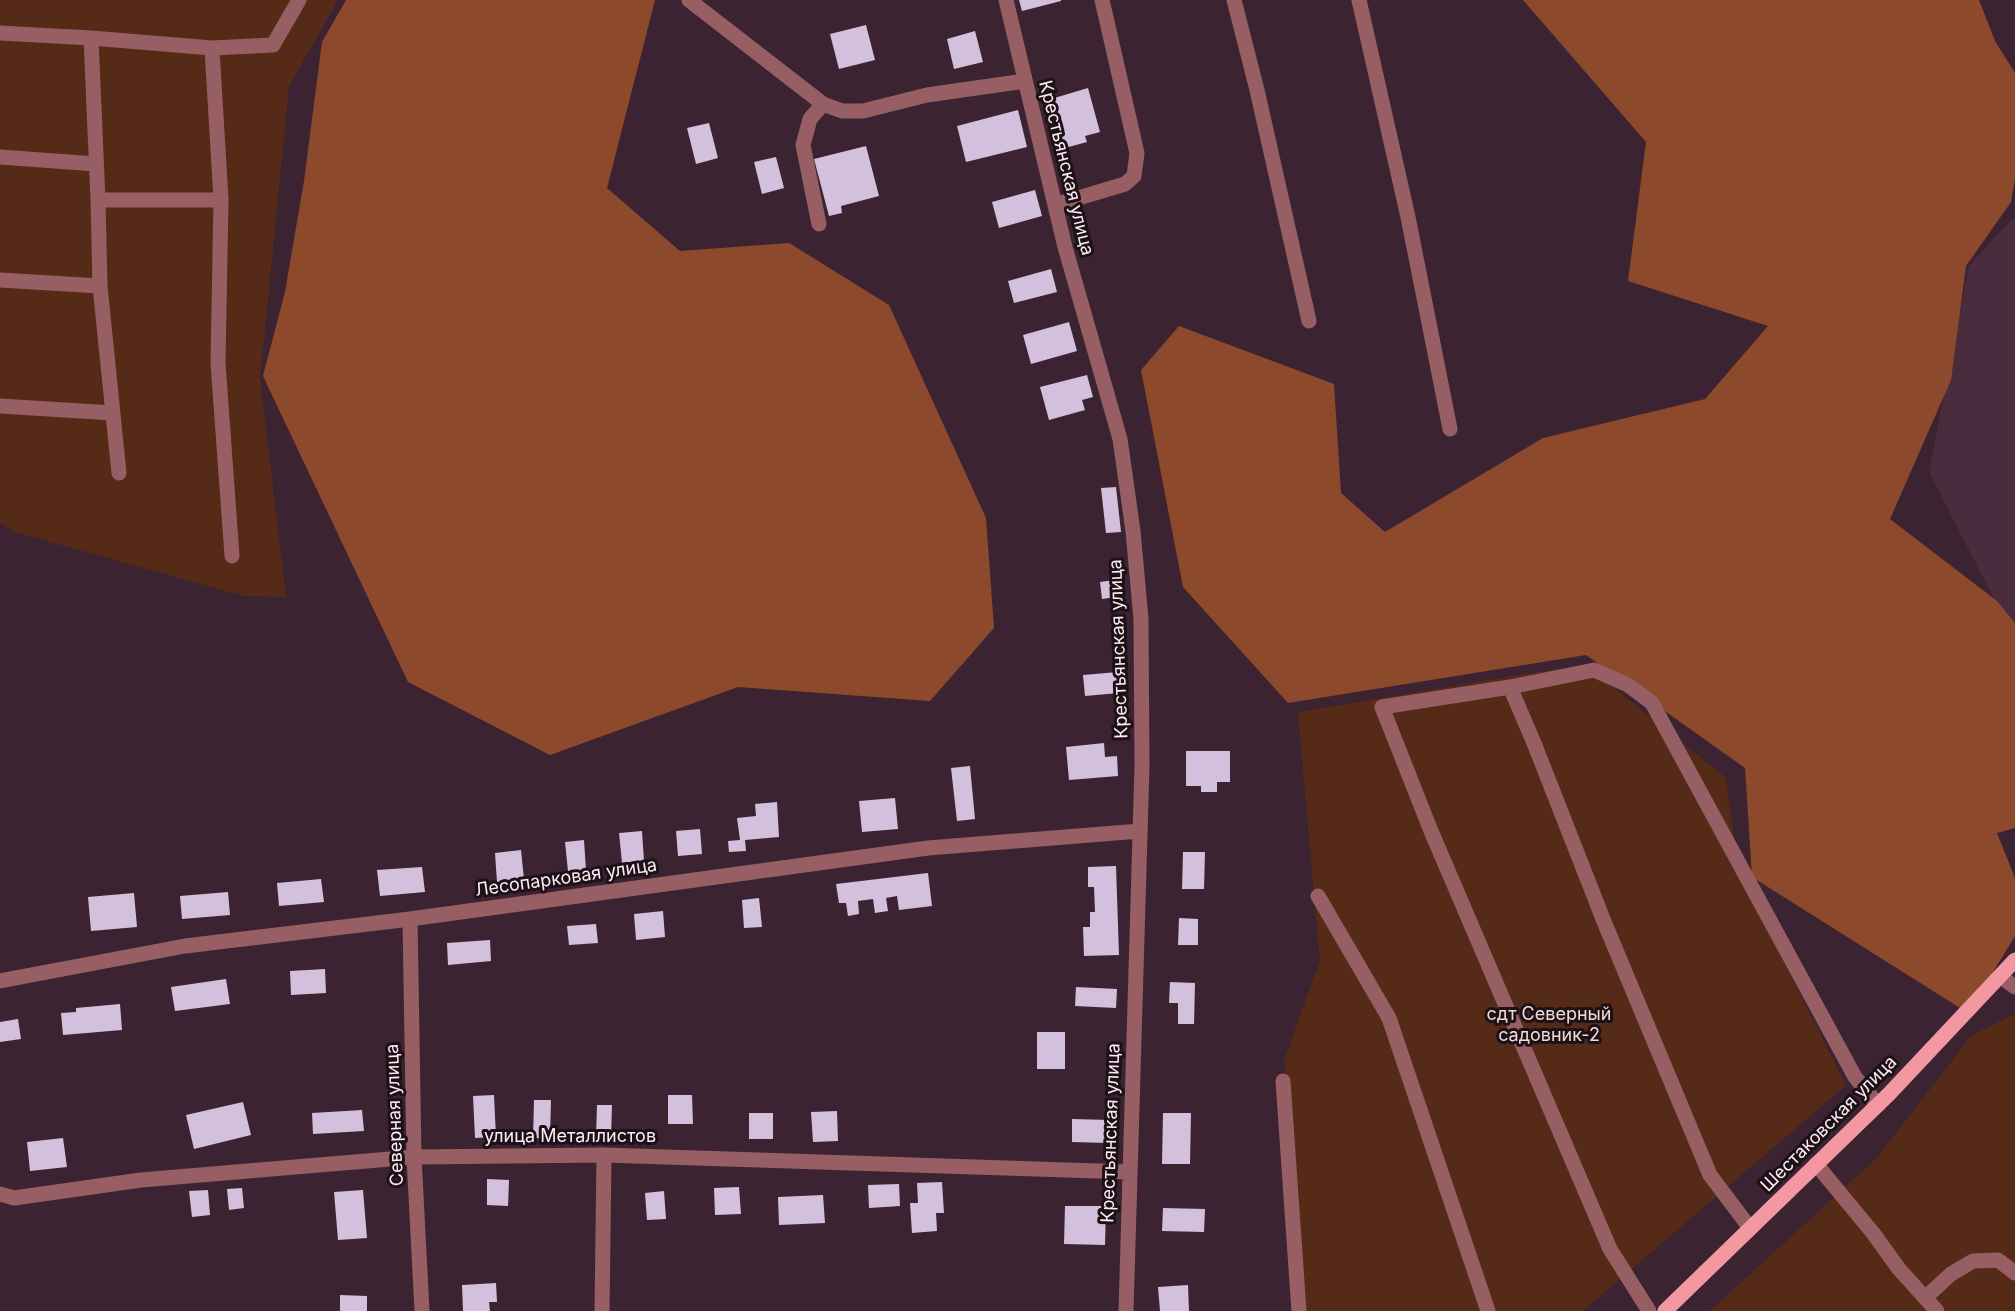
<!DOCTYPE html>
<html>
<head>
<meta charset="utf-8">
<style>
	body { margin:0 }
	canvas { display:block; background:#3c2332 }
</style>
</head>
<body>
<canvas width="2015" height="1311"></canvas>
<script>
const ctx = document.querySelector('canvas').getContext('2d');
ctx.lineJoin = 'round';
function fill(path, color) { ctx.fillStyle = color; ctx.fill(path, 'evenodd'); }
const poly = rows => new Path2D(rows.map(r => 'M' + r).join(''));
function stroke(path, color, width, dash) { ctx.strokeStyle = color; ctx.lineWidth = width; ctx.lineCap = dash ? 'butt' : 'round'; ctx.setLineDash(dash || []); ctx.stroke(path); }
function drawText(font, color, halo, rows, align = 'center') {
  ctx.font = font + ' Inter,sans-serif'; ctx.lineWidth = 6; ctx.setLineDash([]); ctx.textBaseline = 'middle'; ctx.strokeStyle = halo; ctx.fillStyle = color; for (const [text, x, y, turn = 0] of rows) {
    ctx.save(); ctx.translate(x, y); ctx.rotate((+turn || 0) * Math.PI / 180); ctx.textAlign = isNaN(turn) ? turn : align; if (halo) ctx.strokeText(text, 0, 0); ctx.fillText(text, 0, 0); ctx.restore();
  }
}
const built = poly([
	[2015,216,2015,635,2009,628,1929,472,1969,266]
]);
const green = poly([
	[0,0,338,0,289,86,260,379,286,597,244,596,15,532,0,523],
	[1556,669,1592,670,1726,778,1739,873,1846,1085,1583,1311,1303,1311,1284,1060,1320,961,1298,712],
	[2015,1014,2015,1311,1710,1311,1877,1158,1971,1036]
]);
const forest = poly([
	[346,0,655,0,607,188,680,251,789,243,889,305,986,518,994,628,930,701,738,687,550,755,408,682,263,376,285,292,304,181,322,42],
	[1523,0,1979,0,1995,41,2015,73,2015,178,2011,202,1966,266,1951,380,1890,519,1997,601,2015,623,2015,828,1997,833,2015,878,2015,936,1968,1013,1752,877,1745,768,1586,655,1288,703,1183,587,1141,370,1179,326,1334,384,1341,493,1385,532,1543,438,1705,399,1768,326,1628,281,1646,142]
]);
const building = poly([
	[1019,0,1061,0,1061,1,1022,11],
	[866,25,875,60,839,69,830,34],
	[975,31,983,62,954,69,947,39],
	[1088,88,1100,132,1085,136,1087,142,1065,148,1051,99],
	[1018,110,1027,147,966,162,957,126],
	[709,123,718,158,696,164,687,128],
	[866,146,879,196,841,206,842,213,829,216,814,159],
	[776,157,784,188,762,194,754,162],
	[1035,190,1042,216,999,228,992,202],
	[1051,269,1057,292,1014,303,1008,281],
	[1069,322,1077,351,1031,364,1023,335],
	[1087,375,1093,397,1082,400,1085,410,1049,420,1040,387],
	[1116,487,1121,532,1106,533,1101,488],
	[1114,580,1116,597,1102,599,1100,582],
	[1118,672,1119,693,1085,696,1083,675],
	[1104,743,1105,757,1117,756,1118,776,1069,780,1066,747],
	[1186,751,1230,751,1230,782,1217,782,1217,792,1201,792,1201,786,1186,786],
	[970,766,975,819,957,821,951,768],
	[895,798,898,829,862,832,859,801],
	[777,802,779,837,745,840,746,851,729,852,728,841,740,840,737,818,756,816,755,804],
	[700,829,702,854,678,856,676,831],
	[642,831,644,861,622,863,619,833],
	[584,840,586,870,568,871,565,842],
	[521,850,524,879,497,882,495,853],
	[1183,852,1205,852,1204,889,1182,889],
	[1116,866,1119,955,1084,956,1083,927,1090,927,1090,912,1095,912,1094,887,1088,887,1088,867],
	[422,867,425,892,380,896,377,870],
	[928,873,932,906,899,910,897,896,886,898,888,911,875,913,873,899,858,901,859,914,848,916,846,903,839,903,836,884],
	[321,879,324,902,279,906,277,883],
	[228,892,230,915,182,919,180,896],
	[134,893,137,927,91,931,88,897],
	[759,898,762,927,744,928,742,900],
	[663,911,665,937,636,940,634,914],
	[1179,918,1198,919,1198,945,1178,945],
	[596,924,598,943,569,945,567,926],
	[490,940,491,961,448,965,447,943],
	[325,969,326,993,291,995,290,971],
	[226,979,230,1004,175,1011,171,987],
	[1170,982,1195,983,1194,1024,1178,1024,1178,1003,1169,1003],
	[1076,987,1117,989,1116,1008,1075,1006],
	[120,1004,122,1030,63,1035,61,1013,76,1012,76,1008],
	[18,1019,21,1039,0,1042,0,1022],
	[1037,1032,1065,1032,1065,1069,1037,1069],
	[494,1095,496,1137,475,1138,473,1096],
	[668,1095,692,1095,693,1124,668,1124],
	[534,1100,551,1100,550,1139,533,1138],
	[243,1102,251,1135,194,1149,186,1115],
	[597,1105,612,1105,611,1138,596,1138],
	[362,1110,364,1131,313,1134,312,1113],
	[837,1111,838,1141,813,1142,811,1112],
	[749,1113,773,1113,773,1139,749,1139],
	[1163,1113,1191,1113,1190,1164,1162,1164],
	[1072,1119,1109,1120,1108,1143,1072,1142],
	[63,1138,67,1167,30,1171,27,1142],
	[487,1179,509,1180,508,1206,487,1205],
	[942,1182,944,1213,936,1213,937,1231,912,1233,910,1203,918,1203,917,1183],
	[899,1184,900,1206,869,1208,868,1185],
	[739,1187,741,1214,715,1215,714,1188],
	[242,1188,244,1208,229,1210,227,1189],
	[208,1190,210,1215,192,1217,189,1191],
	[363,1190,367,1238,338,1240,334,1192],
	[664,1191,666,1219,647,1220,645,1193],
	[823,1195,825,1223,779,1225,778,1197],
	[1065,1206,1106,1206,1105,1245,1064,1244],
	[1163,1208,1205,1209,1204,1232,1162,1231],
	[496,1283,497,1302,489,1302,490,1311,463,1311,462,1285],
	[1188,1285,1189,1311,1160,1311,1158,1287],
	[340,1295,367,1296,367,1311,340,1311]
]);
const minor = poly([
	[689,0,823,104,842,111,863,111,927,95,1025,81],
	[1006,0,1065,247,1120,439,1133,531,1141,619,1142,766,1126,1311],
	[1234,0,1257,90,1309,321],
	[1359,0,1408,217,1450,429],
	[0,33,91,38,98,200],
	[91,38,212,48,273,45,299,0],
	[0,157,96,164],
	[221,200,218,363,232,556],
	[1055,205,1125,184,1134,176,1137,153,1102,0],
	[819,224,803,145,810,119,823,104],
	[0,280,100,286],
	[0,406,113,413],
	[119,473,100,286,98,200,221,200,212,48],
	[1510,687,1534,743,1605,924,1710,1175,1750,1228],
	[1318,896,1389,1018,1488,1311],
	[410,919,414,1157,422,1311],
	[2000,976,2015,987],
	[0,981,185,946,410,919,928,848,1140,831],
	[1283,1081,1299,1311],
	[1816,1164,1873,1233,1899,1269,1937,1311],
	[0,1194,14,1198,141,1180,414,1157,604,1155,1129,1172],
	[1926,1297,1951,1274,1973,1261,1998,1260,2015,1273],
	[602,1311,604,1155],
	[1649,1311,1610,1249,1431,831,1382,707,1510,687,1594,670,1628,685,1652,703,1855,1077,1878,1105]
]);
const major = poly([
	[1665,1311,1889,1094,2015,960]
]);
const streetNames = [
	["Крестьянская улица",1066,168,76],
	["Крестьянская улица",1119,649,-92],
	["Лесопарковая улица",566,878,-8],
	["Северная улица",395,1115,-92],
	["Шестаковская улица",1829,1124,-45],
	["Крестьянская улица",1111,1133,-88],
	["улица Металлистов",570,1137]
];
const parkNames = [
	["сдт Северный",1549,1015],
	["садовник-2",1549,1036]
];
fill(built, '#4b2c3e');
fill(green, '#552b18');
fill(forest, '#8d492b');
fill(building, '#d3c0dd');
stroke(minor, '#975f64', 15);
stroke(major, '#f398a0', 15);
drawText('18px', '#feecf5', '#1c1117', streetNames);
drawText('18px', '#f1dcd3', '#1c1117', parkNames);
</script>
</body>
</html>
